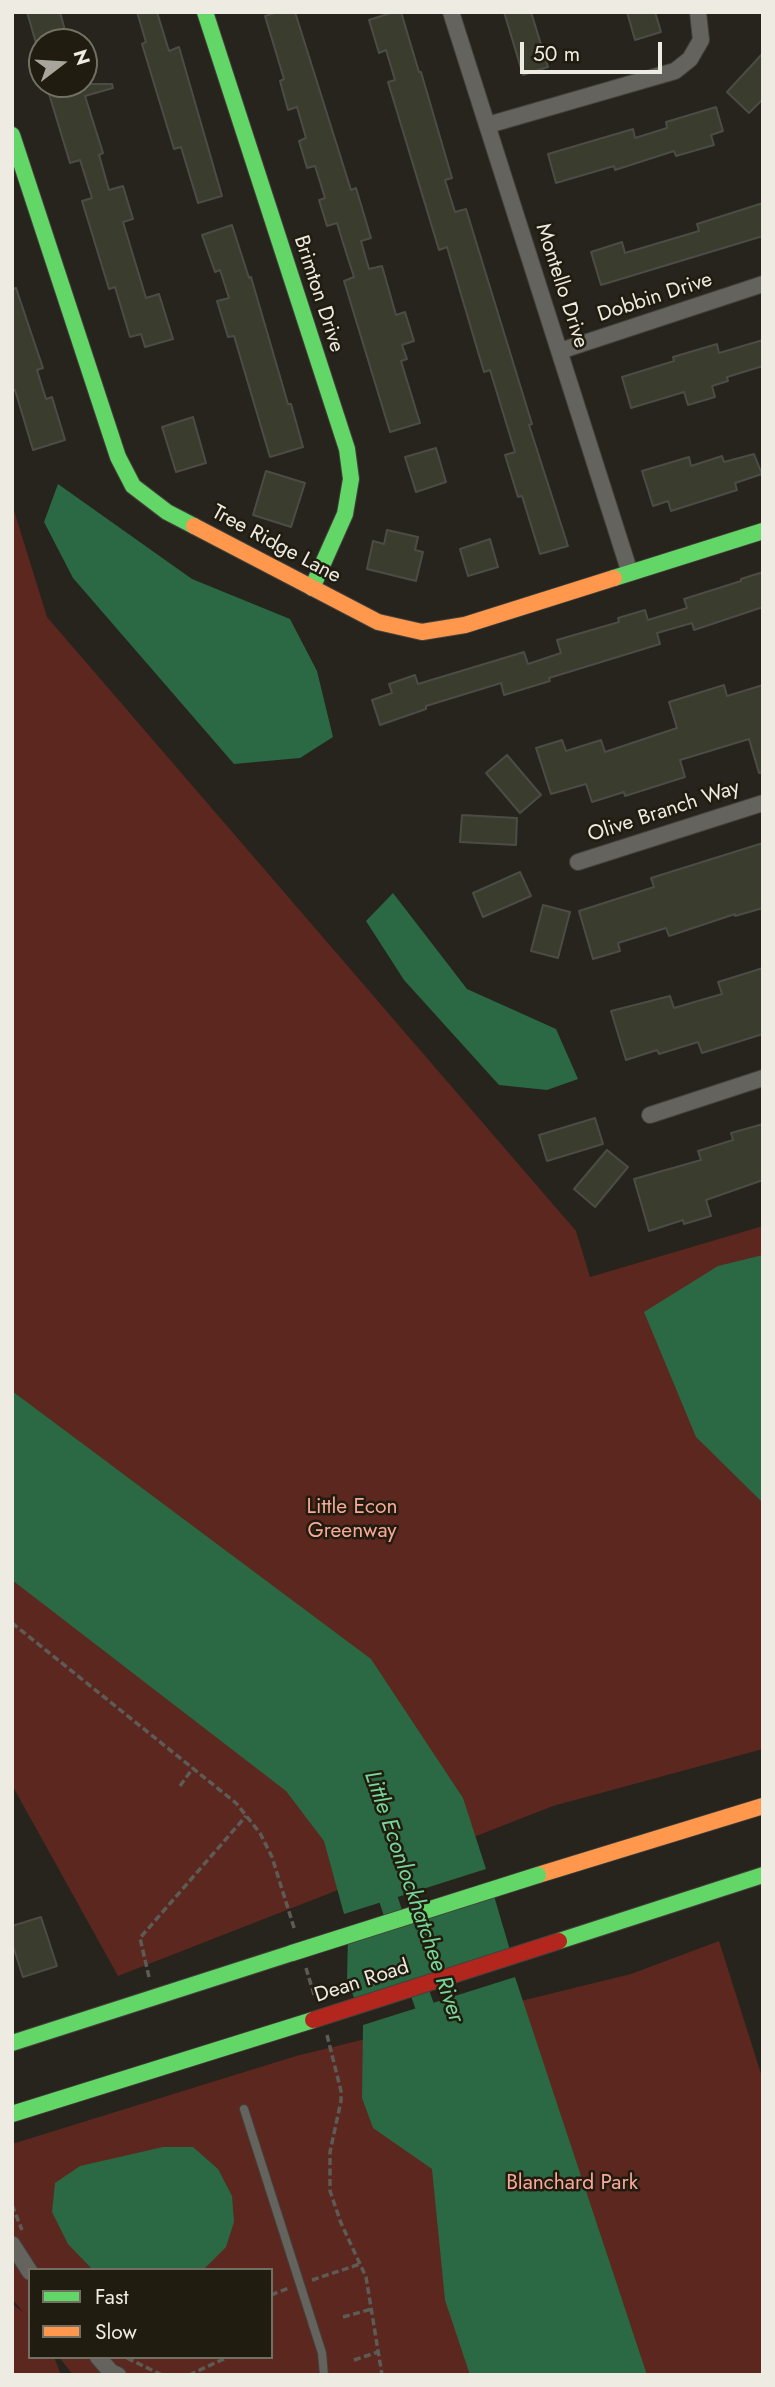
<!DOCTYPE html>
<html>
<head>
<meta charset="utf-8">
<style>
	body { margin:0 }
	#map { position:relative; width:775px; height:2387px; overflow:hidden; background:#26241c; font-family:Jost,sans-serif }
	canvas { display:block }
	.frame { position:absolute; inset:0; border:14px solid #eeebe2; pointer-events:none }
	.legend { position:absolute; left:28px; top:2268px; width:245px; height:91px; box-sizing:border-box; background:#201c0f; border:2px solid #726f63; margin:0; padding:9px 12px; list-style:none; font-size:21px; color:#eeebe2 }
	.legend li { display:flex; align-items:center; gap:14px; height:35px }
	.legend b { width:35px; border:2px solid #726f63 }
	.north { position:absolute; left:28px; top:28px; width:70px; height:70px; box-sizing:border-box; background:#201c0f; border:2px solid #726f63; border-radius:50%; rotate:73deg; font-size:19px; font-weight:700; line-height:28px; text-align:center; color:#eeebe2 }
	.north::after { content:''; display:block; margin:auto; width:24px; height:32px; background:#a8a59d; clip-path:polygon(50% 0,100% 100%,50% 72%,0 100%) }
	.scale { position:absolute; left:520px; top:42px; width:142px; height:32px; box-sizing:border-box; border:4px solid #eeebe2; border-top:0; padding-left:9px; font-size:21px; line-height:24px; white-space:nowrap; color:#eeebe2; -webkit-text-stroke:5px #201c0f; paint-order:stroke }
</style>
</head>
<body>
<div id="map">
<canvas width="775" height="2387"></canvas>
<div class="frame"></div>
<ul class="legend">
<li><b style="height:9px;background:#63d668"></b>Fast</li>
<li><b style="height:9px;background:#ff974d"></b>Slow</li>
</ul>
<div class="north">N</div>
<div class="scale">50 m</div>
</div>
<script>
const ctx = document.querySelector('canvas').getContext('2d');
ctx.lineJoin = 'round';
function fill(path, color) { ctx.fillStyle = color; ctx.fill(path, 'evenodd'); }
const poly = rows => new Path2D(rows.map(r => 'M' + r).join(''));
function stroke(path, color, width, dash) { ctx.strokeStyle = color; ctx.lineWidth = width; ctx.lineCap = dash ? 'butt' : 'round'; ctx.setLineDash(dash || []); ctx.stroke(path); }
function drawText(font, color, halo, rows, align = 'center') {
  ctx.font = font + ' Jost,sans-serif'; ctx.lineWidth = 5; ctx.setLineDash([]); ctx.textBaseline = 'middle'; ctx.strokeStyle = halo; ctx.fillStyle = color; for (const [text, x, y, turn = 0] of rows) {
    ctx.save(); ctx.translate(x, y); ctx.rotate((+turn || 0) * Math.PI / 180); ctx.textAlign = isNaN(turn) ? turn : align; if (halo) ctx.strokeText(text, 0, 0); ctx.fillText(text, 0, 0); ctx.restore();
  }
}
const green = poly([
	[12,504,47,617,576,1231,590,1277,763,1226,763,1749,553,1806,118,1976,12,1785],
	[719,1941,763,2080,763,2375,73,2375,59,2357,271,2357,271,2270,30,2270,30,2320,27,2319,30,2323,30,2357,54,2357,61,2375,12,2375,12,2304,23,2312,12,2299,12,2144,296,2056,631,1974]
]);
const water = poly([
	[58,484,192,579,290,619,317,671,333,737,300,758,234,764,73,578,44,522],
	[393,893,467,989,556,1029,578,1079,547,1090,499,1085,404,980,366,921],
	[763,1255,763,1503,696,1437,644,1312,718,1266],
	[12,1391,371,1659,463,1798,486,1869,344,1914,324,1841,286,1791,12,1580],
	[492,1889,512,1957,357,2005,347,1980,348,1935],
	[515,1977,647,2375,470,2375,445,2300,432,2169,373,2128,362,2098,363,2025],
	[163,2147,193,2147,218,2169,232,2196,234,2222,226,2247,203,2270,93,2270,68,2244,52,2212,55,2183,80,2166]
]);
const canal = poly([
	[381,1877,400,1934],
	[413,1973,433,2030]
]);
const building = poly([
	[27,12,60,12,66,34,36,43,27,12],
	[137,12,157,12,169,51,179,47,222,196,198,203,181,147,174,149,142,44,146,42,137,12],
	[278,12,295,12,351,190,356,188,371,238,361,241,369,269,382,266,396,315,405,312,414,341,402,345,407,359,401,361,420,423,390,432,344,281,354,277,344,246,337,223,327,226,319,200,325,198,315,166,307,168,299,141,306,138,297,107,288,110,280,81,284,79,265,16,278,12],
	[394,12,401,12,419,72,421,72,452,178,445,180,455,212,466,209,532,424,529,425,568,546,540,554,522,496,518,497,505,455,515,452,490,370,484,372,447,247,439,250,388,82,395,80,386,50,379,53,369,20,394,12],
	[504,12,531,12,548,67,523,75,504,12],
	[627,12,655,12,661,32,635,40,627,12],
	[763,53,763,99,749,113,727,92,763,53],
	[46,84,112,84,113,88,85,96,103,153,99,155,109,190,123,186,133,219,123,222,146,298,159,294,173,339,145,347,141,334,130,337,115,287,109,289,82,201,92,198,80,160,70,163,46,84],
	[716,107,723,131,711,135,714,145,676,156,674,151,615,170,614,166,556,183,548,154,633,129,635,138,667,128,666,122,716,107],
	[763,203,763,236,601,285,591,252,622,242,625,253,699,231,697,224,763,203],
	[232,225,249,278,251,277,288,404,291,404,303,447,270,457,234,336,228,337,217,301,229,298,220,270,215,272,202,235,232,225],
	[16,288,43,368,37,370,46,399,52,397,65,440,33,450,15,390,12,391,12,289,16,288],
	[763,340,763,366,727,377,728,381,712,386,715,397,688,405,684,392,631,408,622,377,674,361,673,357,717,344,719,353,763,340],
	[193,417,206,463,176,472,162,427,193,417],
	[436,448,446,482,416,492,405,457,436,448],
	[754,454,762,474,735,483,737,490,671,511,668,501,653,506,642,471,689,457,691,466,722,456,724,462,754,454],
	[266,471,305,483,291,527,253,515,266,471],
	[387,530,418,537,415,550,423,552,416,581,367,569,373,541,384,544,387,530],
	[490,539,498,567,468,576,460,549,490,539],
	[763,572,763,607,694,630,692,623,657,633,660,644,549,678,550,681,504,695,501,683,426,706,426,709,380,725,372,700,392,693,389,684,415,675,418,684,524,652,528,664,561,653,557,640,619,622,618,618,645,610,648,620,687,608,684,599,741,581,741,579,763,572],
	[724,685,727,696,763,685,763,772,759,773,749,739,680,760,685,777,625,796,624,792,592,802,586,784,551,794,536,748,562,740,566,751,601,740,605,752,677,728,669,702,724,685],
	[507,755,541,795,520,813,486,773,507,755],
	[462,815,517,818,516,845,460,842,462,815],
	[763,843,763,908,735,916,735,914,669,936,666,928,618,943,620,951,593,959,579,911,654,887,651,878,763,843],
	[520,872,531,896,483,917,473,893,520,872],
	[543,905,570,912,558,958,531,951,543,905],
	[763,968,763,1034,702,1053,698,1042,659,1054,657,1050,626,1060,611,1011,670,996,674,1008,722,994,718,982,763,968],
	[595,1118,603,1144,547,1161,539,1135,595,1118],
	[763,1124,763,1180,706,1200,711,1216,684,1224,683,1220,649,1231,634,1179,701,1160,698,1151,733,1140,731,1133,763,1124],
	[607,1150,628,1167,595,1207,574,1189,607,1150],
	[41,1917,57,1966,23,1977,12,1943,12,1926,41,1917]
]);
const path = poly([
	[12,1623,236,1803,260,1833,272,1857,295,1931],
	[180,1786,193,1768],
	[306,1968,315,1998],
	[149,1977,140,1938,246,1816],
	[327,2035,341,2091,341,2101,330,2152,330,2191,341,2223,366,2277,382,2375],
	[12,2205,22,2230],
	[312,2280,360,2264],
	[271,2295,289,2288],
	[343,2317,372,2309],
	[127,2358,162,2375],
	[354,2360,378,2352],
	[189,2375,228,2357]
]);
const lane = poly([
	[244,2109,322,2353,324,2375]
]);
const street = poly([
	[451,12,630,573],
	[488,125,675,71,690,59,701,40,698,12],
	[560,351,763,284],
	[578,862,763,803],
	[650,1115,763,1078],
	[12,2244,30,2272],
	[98,2357,111,2372,118,2375]
]);
const fast = poly([
	[205,12,347,449,351,479,345,514,312,588],
	[12,135,118,457,133,486,167,512,194,526],
	[614,578,763,531],
	[559,1941,763,1875],
	[12,2043,292,1953],
	[12,2114,313,2020]
]);
const slow = poly([
	[194,526,378,622,422,632,465,625,614,578],
	[538,1875,763,1806]
]);
const fastBridge = poly([
	[292,1953,538,1875]
]);
const jamBridge = poly([
	[313,2020,559,1941]
]);
const streetNames = [
	["Montello Drive",561,286,72],
	["Brimton Drive",318,294,72],
	["Dobbin Drive",655,298,-18],
	["Tree Ridge Lane",276,545,28],
	["Olive Branch Way",664,812,-18],
	["Dean Road",362,1982,-18]
];
const parkNames = [
	["Little Econ",352,1508],
	["Greenway",352,1532],
	["Blanchard Park",572,2184]
];
const waterNames = [
	["Little Econlockhatchee River",413,1897,71]
];
fill(green, '#5c271e');
fill(water, '#2a6943');
stroke(canal, '#2a6943', 19);
fill(building, '#3a3c2e');
stroke(building, '#4c4c46', 2);
stroke(lane, '#44413c', 10);
stroke(street, '#44413c', 18);
stroke(fast, '#44413c', 18);
stroke(slow, '#44413c', 18);
stroke(path, '#5d5b56', 3.5, [7, 3.5]);
stroke(lane, '#65635d', 8);
stroke(street, '#65635d', 16);
stroke(fast, '#63d668', 16);
stroke(slow, '#ff974d', 16);
stroke(fastBridge, '#44413c', 18, []);
stroke(jamBridge, '#44413c', 18, []);
stroke(fastBridge, '#63d668', 16);
stroke(jamBridge, '#b3261e', 16);
drawText('21px', '#eeebe2', '#201c0f', streetNames);
drawText('21px', '#fba898', '#201c0f', parkNames);
drawText('italic 23px', '#77d79a', '#201c0f', waterNames);
</script>
</body>
</html>
